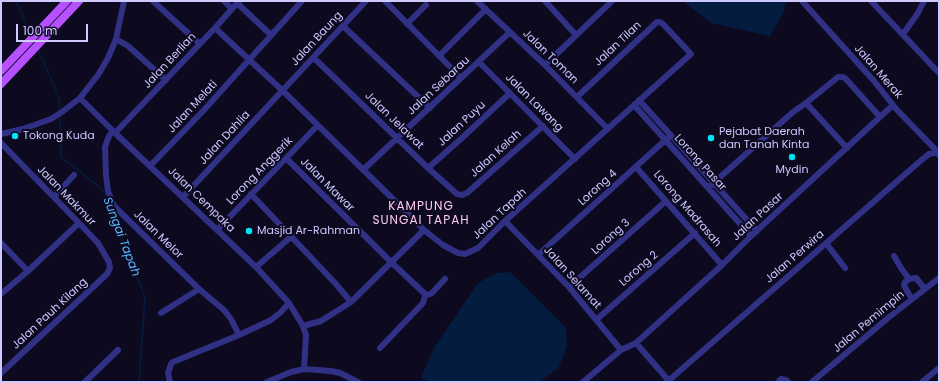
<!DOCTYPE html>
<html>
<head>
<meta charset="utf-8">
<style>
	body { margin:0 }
	#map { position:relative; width:940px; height:383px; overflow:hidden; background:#0d0a20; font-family:Poppins,sans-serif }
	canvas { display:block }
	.frame { position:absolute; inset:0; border:2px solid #cec9ff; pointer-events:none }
	.scale { position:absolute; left:16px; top:24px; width:72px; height:18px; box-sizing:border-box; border:2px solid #cec9ff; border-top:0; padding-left:5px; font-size:12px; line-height:14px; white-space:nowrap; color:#cec9ff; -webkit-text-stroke:3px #0d0a20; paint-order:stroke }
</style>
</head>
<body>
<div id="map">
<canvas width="940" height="383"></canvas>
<div class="frame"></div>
<div class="scale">100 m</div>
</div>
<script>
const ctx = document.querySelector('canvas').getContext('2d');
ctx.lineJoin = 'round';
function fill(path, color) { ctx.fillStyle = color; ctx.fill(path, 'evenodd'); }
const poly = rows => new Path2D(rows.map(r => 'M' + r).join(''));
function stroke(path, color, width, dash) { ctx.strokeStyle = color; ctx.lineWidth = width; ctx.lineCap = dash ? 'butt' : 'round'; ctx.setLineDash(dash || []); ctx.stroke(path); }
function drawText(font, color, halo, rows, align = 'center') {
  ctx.font = font + ' Poppins,sans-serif'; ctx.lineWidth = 4; ctx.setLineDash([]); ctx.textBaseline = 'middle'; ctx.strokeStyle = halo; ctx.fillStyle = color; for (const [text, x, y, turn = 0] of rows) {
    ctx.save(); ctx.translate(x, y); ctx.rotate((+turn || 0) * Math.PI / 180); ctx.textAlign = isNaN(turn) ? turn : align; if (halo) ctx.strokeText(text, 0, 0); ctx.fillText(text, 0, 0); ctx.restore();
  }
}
const water = poly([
	[683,1,786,1,783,13,770,36,711,23],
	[510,272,566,328,567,346,559,367,539,382,430,382,421,378,434,348,478,283,497,273]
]);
const stream = poly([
	[16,1,31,34],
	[37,48,59,97,60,112],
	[60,116,61,157,103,190,145,297,139,382]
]);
const minor = poly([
	[153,1,200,44],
	[224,1,232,9],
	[385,1,461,78],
	[477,1,545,65,607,128],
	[545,1,576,35],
	[802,1,874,81,897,110,934,148,939,155],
	[871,1,939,73],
	[237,3,271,35],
	[407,24,426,5],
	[343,26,430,108],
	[215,28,283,91,398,204,424,230,443,245,458,253,465,254,478,248,505,221,691,54,663,24,660,22,657,22,577,97],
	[903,34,918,13,924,1],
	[116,39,128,46,166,80],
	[439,56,486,9],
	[314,58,428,168,457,194,462,195,467,193,543,126],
	[479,62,575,159],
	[545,65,612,1],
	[80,98,115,133,256,267,289,303,303,326,306,335,304,369],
	[639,100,757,231],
	[806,103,847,148],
	[634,105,751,236],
	[113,131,109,136,105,147,106,175,108,191,114,206,199,289,224,310,231,319,239,335],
	[115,133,215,28,239,1],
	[1,134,23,129,51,119,62,112,80,98,98,75,108,58,116,39,124,1],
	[1,143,79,223,98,243,109,262,110,268,107,274,1,373],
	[286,158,391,262,424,293,425,296,423,303,380,348],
	[150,166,204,110,302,1],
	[636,167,722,265],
	[428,168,462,138,510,93],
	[363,170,510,32],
	[709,187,793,112,806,103,838,77,843,77,846,79,880,117],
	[251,194,335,283,351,302],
	[54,197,74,175],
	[183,197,366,1],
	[505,221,569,287,621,350],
	[217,230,317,126],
	[1,243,28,271],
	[826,243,845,268],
	[538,255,671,135],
	[894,256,901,268,909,279],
	[256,267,292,236],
	[569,287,666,201],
	[1,294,28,271,79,223],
	[425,296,432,293,445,279],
	[912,299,907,291,904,285,905,282,909,279,916,278,925,289],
	[161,313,199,289],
	[596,320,695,233],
	[303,326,321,321,351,302,424,230],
	[636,343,669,381],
	[85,382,118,350],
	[170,382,168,373,171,364,173,362,239,335,271,320,280,313,289,303],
	[267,382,291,372,304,369,331,371,340,373,358,382],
	[583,382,621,350,636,343,722,265,751,236,893,105],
	[667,382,918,163,929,154,939,152],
	[778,382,781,379,786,380,788,382],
	[812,382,888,318,939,278],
	[922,382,939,368]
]);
const major = poly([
	[1,71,67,1],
	[1,84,79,1]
]);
const markers = [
	[15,136,4,"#00e5f4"],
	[711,138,4,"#00e5f4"],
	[792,157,4,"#00e5f4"],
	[249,231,4,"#00e5f4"]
];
const streetNames = [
	["Jalan Baung",317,39,-47],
	["Jalan Tilan",618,44,-43],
	["Jalan Toman",550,57,44],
	["Jalan Berlian",170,61,-47],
	["Jalan Merak",878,72,49],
	["Jalan Sebarau",439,86,-43],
	["Jalan Lawang",534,103,45],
	["Jalan Melati",193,107,-47],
	["Jalan Jelawat",394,121,44],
	["Jalan Puyu",462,124,-43],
	["Jalan Dahlia",225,138,-47],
	["Jalan Kelah",496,154,-42],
	["Lorong Pasar",700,163,48],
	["Lorong Anggerik",260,171,-46],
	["Jalan Mawar",327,185,45],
	["Lorong 4",598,188,-42],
	["Jalan Makmur",66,196,46],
	["Jalan Cempaka",201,200,44],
	["Lorong Madrasah",687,209,49],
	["Jalan Tapah",500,214,-43],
	["Jalan Pasar",758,217,-43],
	["Jalan Melor",158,235,44],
	["Lorong 3",611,237,-42],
	["Jalan Perwira",795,257,-41],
	["Lorong 2",639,269,-41],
	["Jalan Selamat",572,278,48],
	["Jalan Pauh Kilang",50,314,-43],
	["Jalan Pemimpin",869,322,-40]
];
const poiNames = [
	["Pejabat Daerah",719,132],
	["dan Tanah Kinta",719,145],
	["Tokong Kuda",23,136],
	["Mydin",792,170,"center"],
	["Masjid Ar-Rahman",257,231]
];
const neighbourhoodNames = [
	["KAMPUNG",421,207],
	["SUNGAI TAPAH",421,221]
];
const waterNames = [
	["Sungai Tapah",121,237,69]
];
fill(water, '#041c40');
stroke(stream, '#041c40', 1.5);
stroke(minor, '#303084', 6);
stroke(major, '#b750ff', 8);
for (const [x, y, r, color] of markers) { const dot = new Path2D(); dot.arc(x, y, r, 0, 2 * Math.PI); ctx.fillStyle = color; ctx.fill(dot); stroke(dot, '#0d0a20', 1.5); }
drawText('11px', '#cec9ff', '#0d0a20', streetNames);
drawText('11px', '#cec9ff', '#0d0a20', poiNames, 'left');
ctx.letterSpacing = '1px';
drawText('12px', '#ffcbee', '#0d0a20', neighbourhoodNames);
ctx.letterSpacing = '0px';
drawText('italic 12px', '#57b7ff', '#0d0a20', waterNames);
</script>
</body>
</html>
